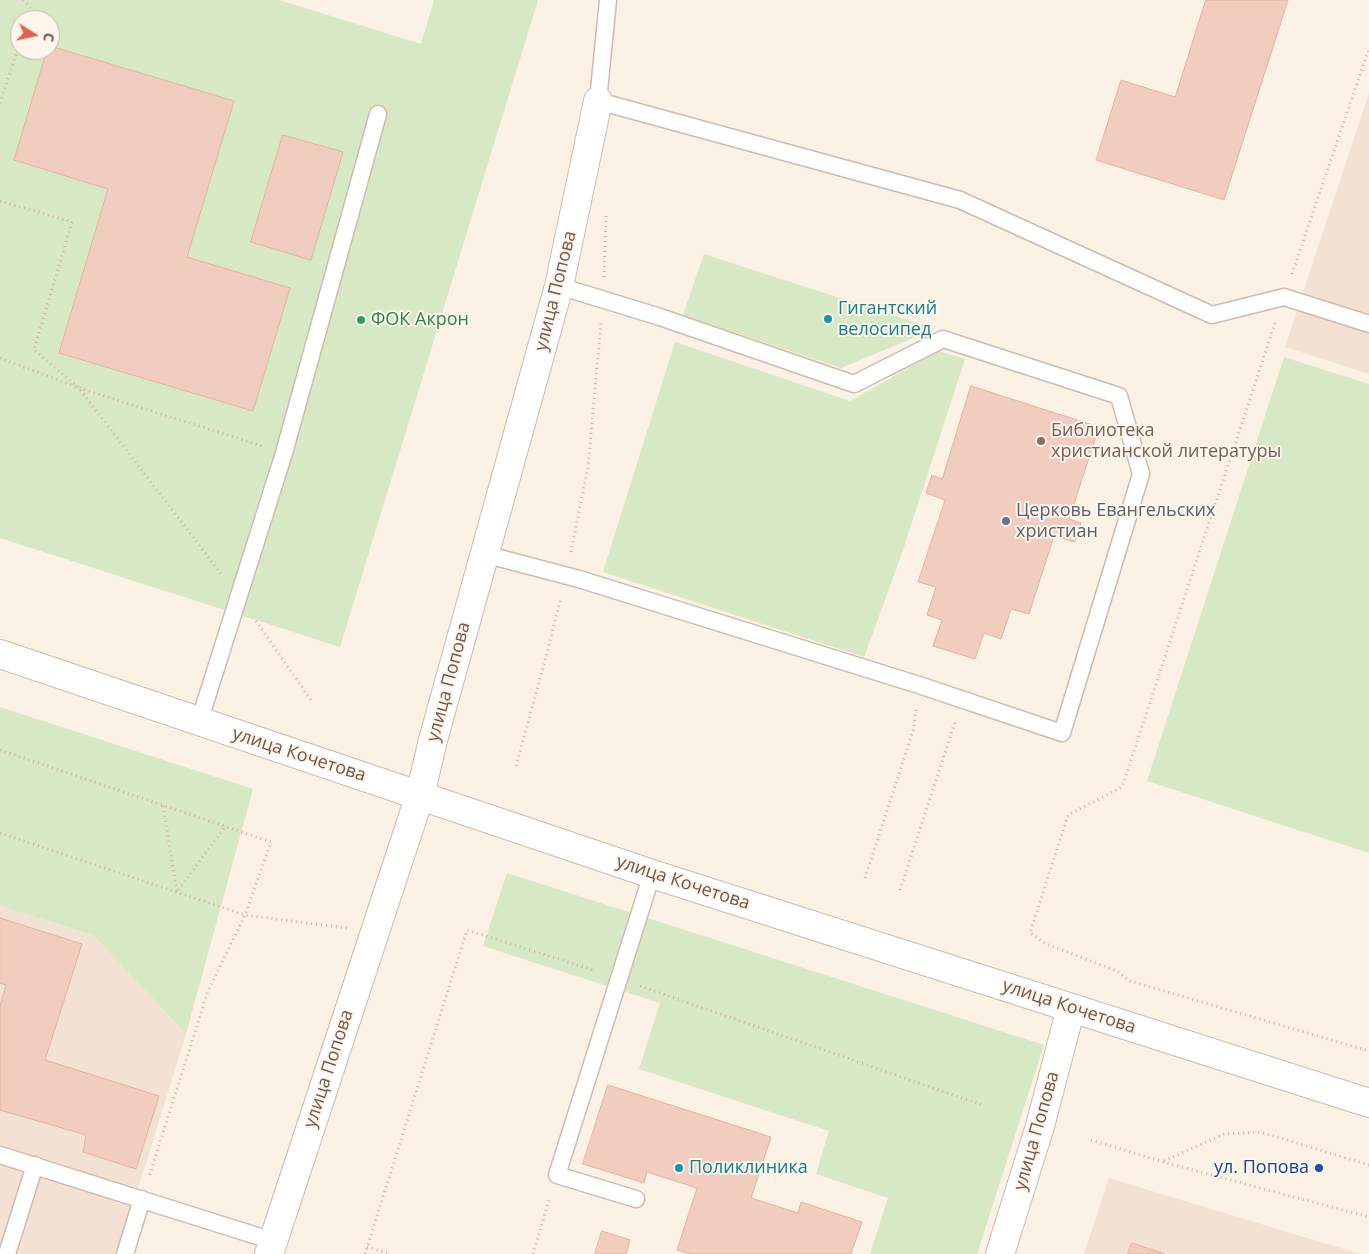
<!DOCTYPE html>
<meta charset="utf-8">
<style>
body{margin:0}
#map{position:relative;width:1369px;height:1254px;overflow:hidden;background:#fbf1e5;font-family:"Open Sans",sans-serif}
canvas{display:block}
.north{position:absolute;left:10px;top:10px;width:50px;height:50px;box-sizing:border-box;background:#fef5eb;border:1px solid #c6b5ab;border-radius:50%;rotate:100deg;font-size:14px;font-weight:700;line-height:20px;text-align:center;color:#73564b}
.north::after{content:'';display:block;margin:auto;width:18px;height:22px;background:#e1634f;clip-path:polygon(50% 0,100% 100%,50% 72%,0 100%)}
</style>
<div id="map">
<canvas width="1369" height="1254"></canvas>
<div class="north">С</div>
</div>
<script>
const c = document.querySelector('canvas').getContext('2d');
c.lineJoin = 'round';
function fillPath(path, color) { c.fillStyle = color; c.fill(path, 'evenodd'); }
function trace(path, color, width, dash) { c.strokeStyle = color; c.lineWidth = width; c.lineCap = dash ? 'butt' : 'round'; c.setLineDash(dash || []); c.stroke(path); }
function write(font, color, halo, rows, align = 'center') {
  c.font = font + ' "Open Sans",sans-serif'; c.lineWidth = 4; c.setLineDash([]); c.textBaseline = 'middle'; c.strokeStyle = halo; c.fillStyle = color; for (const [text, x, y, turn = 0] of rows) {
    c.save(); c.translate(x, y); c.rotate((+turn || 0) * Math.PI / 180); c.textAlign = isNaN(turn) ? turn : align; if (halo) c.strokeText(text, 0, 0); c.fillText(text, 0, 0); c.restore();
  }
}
fillPath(new Path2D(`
 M 1369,93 L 1369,374 L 1285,347 Z
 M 0,906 L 93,935 L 186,1034 L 118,1254 L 0,1254 Z
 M 1109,1178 L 1360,1254 L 1084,1254 Z`), '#f3e2d4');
fillPath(new Path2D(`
 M 0,0 L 279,0 L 421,44 L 434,0 L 538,0 L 340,647 L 0,538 ZM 20,20 L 50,20 L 50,46 L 234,101 L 187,257 L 290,288 L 253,411 L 59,353 L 108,189 L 14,160 L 47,50 L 20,50 Z
 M 704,254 L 935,329 L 841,368 L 683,315 Z
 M 675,342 L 850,401 L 938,351 L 965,359 L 900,559 L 864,657 L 603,572 Z
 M 1284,357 L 1369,384 L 1369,853 L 1147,781 Z
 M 0,707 L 253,789 L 186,1034 L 93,935 L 0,906 Z
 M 507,873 L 1044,1045 L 977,1254 L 870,1254 L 888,1198 L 816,1174 L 829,1131 L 639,1069 L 660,1003 L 483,946 Z`), '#d6e8c4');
const building = new Path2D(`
 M 1206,0 L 1288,0 L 1224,200 L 1096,160 L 1121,80 L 1175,97 Z
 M 50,46 L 234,101 L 187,257 L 290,288 L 253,411 L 59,353 L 108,189 L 14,160 L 47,50 L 50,50 Z
 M 283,135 L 343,152 L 311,260 L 251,242 Z
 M 971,386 L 1099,427 L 1069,519 L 1081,523 L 1075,542 L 1054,536 L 1029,614 L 1011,609 L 1001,639 L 984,633 L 975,659 L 933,646 L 942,620 L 927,615 L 936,587 L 918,582 L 945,500 L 926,493 L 932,475 L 942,479 Z
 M 0,918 L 82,944 L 45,1060 L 159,1096 L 136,1169 L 83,1152 L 86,1135 L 0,1110 L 0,1006 L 6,985 L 0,983 Z
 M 608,1085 L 771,1137 L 751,1198 L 798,1213 L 801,1202 L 862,1222 L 851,1254 L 691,1254 L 677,1250 L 697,1188 L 647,1172 L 644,1183 L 583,1164 Z
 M 602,1231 L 630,1240 L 626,1254 L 595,1254 Z
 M 1132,1243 L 1165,1254 L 1128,1254 Z`);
fillPath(building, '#f0cdbe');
trace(building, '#e2b39f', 1);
const lane = new Path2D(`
 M 608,0 L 598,101 L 960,200 L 1212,315 L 1284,297 L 1369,324
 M 484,554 L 579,579 L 919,685 L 1062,733 L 1141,474 L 1119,396 L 943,339 L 854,384 L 660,317 L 559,286
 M 199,722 L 284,453 L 378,114
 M 0,1155 L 273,1241
 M 636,1199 L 557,1175 L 652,874
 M 7,1254 L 35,1165
 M 125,1254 L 142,1199`);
const street = new Path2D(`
 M 420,795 L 433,740 L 559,286 L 598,101`);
const secondary = new Path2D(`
 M 0,654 L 652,874 L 1369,1103
 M 269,1254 L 420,795
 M 1000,1254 L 1040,1126 L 1071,1008`);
trace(lane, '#cfbaaf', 19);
trace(street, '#cfbaaf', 30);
trace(secondary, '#d1b9ac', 30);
trace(new Path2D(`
 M 23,0 L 31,8 L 27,20
 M 0,103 L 20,42
 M 0,201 L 72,222 L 34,350 L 79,388 L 221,574
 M 1292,274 L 1369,48
 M 604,277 L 606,216
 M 1275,323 L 1122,787 L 1068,815 L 1030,933 L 1046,944 L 1117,971 L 1130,981 L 1369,1051
 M 0,358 L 79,388 L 262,446
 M 571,552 L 588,467 L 601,323
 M 256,621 L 313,703
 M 0,750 L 271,842 L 245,915 L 208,991 L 149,1177
 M 516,766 L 546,657 L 561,597
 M 163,806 L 177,892 L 225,827
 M 0,833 L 245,915 L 347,928
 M 865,878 L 914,728 L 916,708
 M 900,890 L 955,722
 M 640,986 L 982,1105
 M 1091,1140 L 1163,1162 L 1369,1217
 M 1164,1161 L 1224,1134 L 1260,1132 L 1369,1165
 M 367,1247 L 391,1254
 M 365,1254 L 467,930 L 596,971
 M 533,1254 L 550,1197`), '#d4b1a1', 3, [1, 4]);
trace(lane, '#fff', 16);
trace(street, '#fff', 28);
trace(secondary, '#fff', 28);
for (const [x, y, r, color] of [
 [828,319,5,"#0f9aa8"],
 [361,320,5,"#2e9e5b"],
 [1041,441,5,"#8d6e63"],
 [1006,521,5,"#6b7280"],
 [679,1168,5,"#0f9aa8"],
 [1319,1168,5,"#1a4fb4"]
]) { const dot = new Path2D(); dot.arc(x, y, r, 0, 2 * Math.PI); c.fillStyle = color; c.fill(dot); trace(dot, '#fef5eb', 2); }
write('18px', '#73564b', '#fef5eb', [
 ["улица Попова",556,291,-76],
 ["улица Попова",449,682,-75],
 ["улица Кочетова",299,755,18],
 ["улица Кочетова",683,883,18],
 ["улица Кочетова",1069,1007,18],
 ["улица Попова",329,1069,-72],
 ["улица Попова",1037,1131,-74]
]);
write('18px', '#0d838f', '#fef5eb', [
 ["Гигантский",838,309],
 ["велосипед",838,330],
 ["Поликлиника",689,1168]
], 'left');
write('18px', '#27864d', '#fef5eb', [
 ["ФОК Акрон",371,320]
], 'left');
write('18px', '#785e54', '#fef5eb', [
 ["Библиотека",1051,431],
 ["христианской литературы",1051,452]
], 'left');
write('18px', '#5b616d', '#fef5eb', [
 ["Церковь Евангельских",1016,511],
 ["христиан",1016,532]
], 'left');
write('18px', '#164399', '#fef5eb', [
 ["ул. Попова",1309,1168]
], 'right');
</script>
